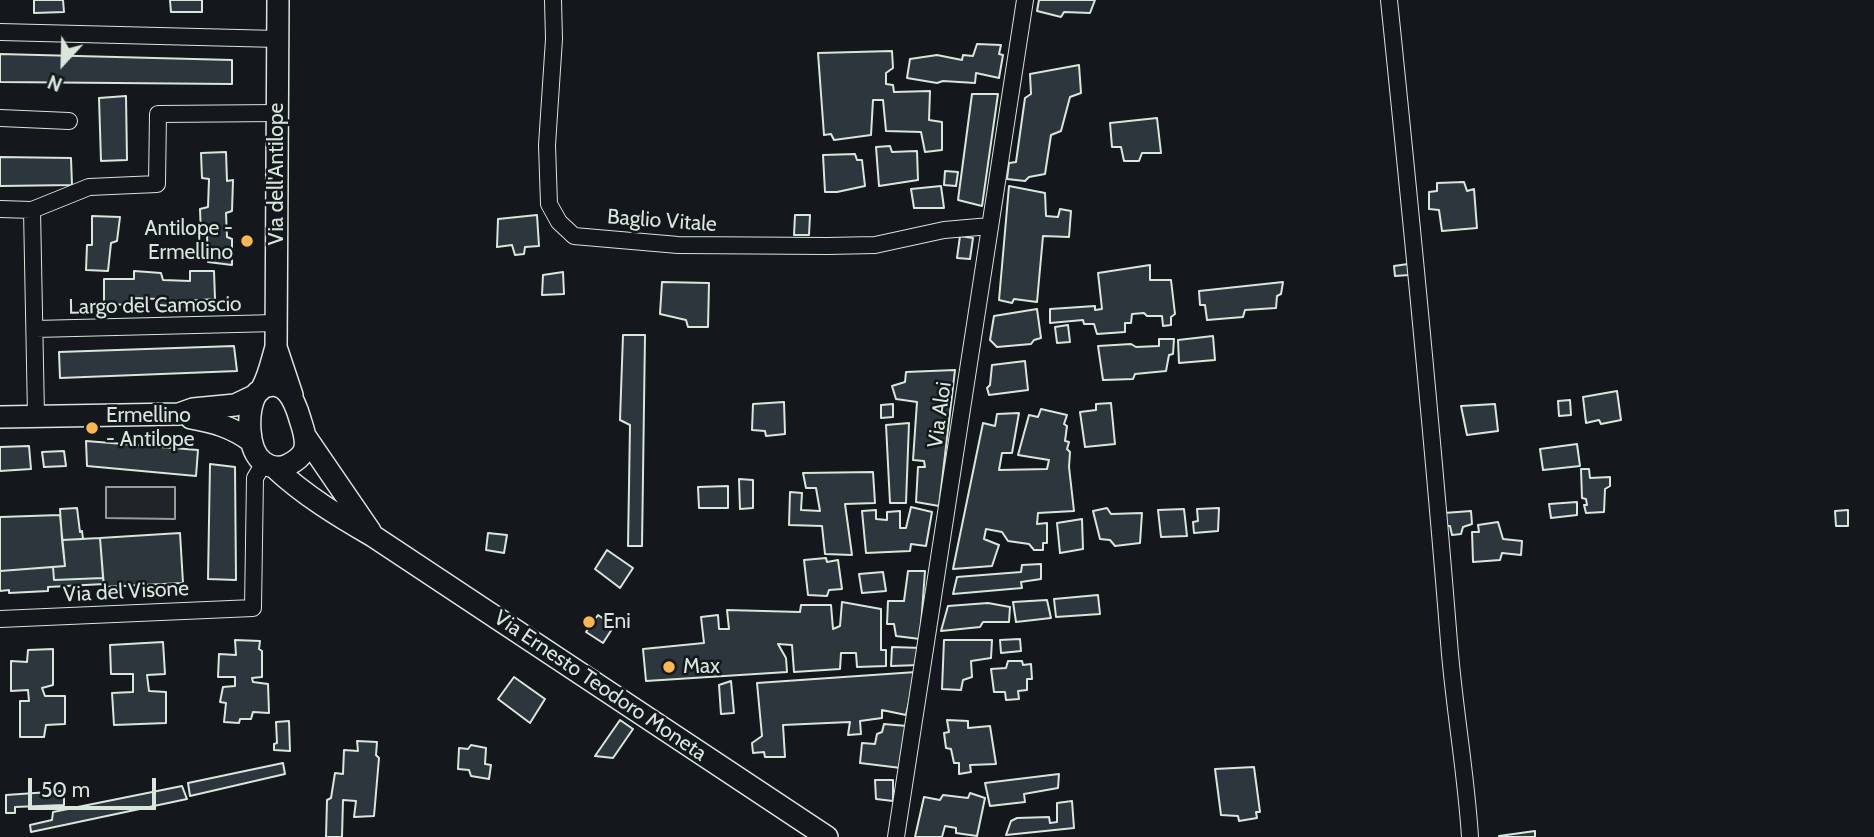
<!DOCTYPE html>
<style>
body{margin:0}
#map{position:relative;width:1874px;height:837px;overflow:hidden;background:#14181c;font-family:Cabin,sans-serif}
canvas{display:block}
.north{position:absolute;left:28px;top:28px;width:70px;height:70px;-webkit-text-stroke:5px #14181c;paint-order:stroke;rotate:202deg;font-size:19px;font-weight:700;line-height:28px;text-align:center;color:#d8e6dc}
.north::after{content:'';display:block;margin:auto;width:24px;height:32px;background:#d8e6dc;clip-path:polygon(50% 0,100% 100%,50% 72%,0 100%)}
.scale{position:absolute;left:28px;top:778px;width:128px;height:32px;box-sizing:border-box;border:4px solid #d8e6dc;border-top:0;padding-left:9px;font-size:21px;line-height:24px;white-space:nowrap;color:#d8e6dc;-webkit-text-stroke:5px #14181c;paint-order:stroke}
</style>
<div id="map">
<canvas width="1874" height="837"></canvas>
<div class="north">N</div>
<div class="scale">50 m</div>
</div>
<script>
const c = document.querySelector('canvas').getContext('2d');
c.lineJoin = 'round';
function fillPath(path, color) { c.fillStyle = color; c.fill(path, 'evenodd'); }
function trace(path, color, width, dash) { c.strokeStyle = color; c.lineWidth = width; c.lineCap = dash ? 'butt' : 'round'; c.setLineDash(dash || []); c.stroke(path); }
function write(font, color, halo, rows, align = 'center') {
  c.font = font + ' Cabin,sans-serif'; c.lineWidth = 5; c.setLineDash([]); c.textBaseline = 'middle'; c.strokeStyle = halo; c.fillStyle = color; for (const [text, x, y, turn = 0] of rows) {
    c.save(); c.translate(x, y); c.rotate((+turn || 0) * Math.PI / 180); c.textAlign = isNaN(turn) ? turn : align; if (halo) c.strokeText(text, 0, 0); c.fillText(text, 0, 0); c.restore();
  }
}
const green = new Path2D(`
 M 106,487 L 175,487 L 175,519 L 106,518 Z`);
fillPath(green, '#202428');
trace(green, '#939e99', 2);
const building = new Path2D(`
 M 34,0 L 63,0 L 64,12 L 34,13 Z
 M 170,0 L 202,0 L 202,12 L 171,12 Z
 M 1039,0 L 1095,0 L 1090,13 L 1064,12 L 1061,17 L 1037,11 Z
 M 977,44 L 1001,45 L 999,54 L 1003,55 L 999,78 L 976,73 L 975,83 L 943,81 L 937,83 L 907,78 L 910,59 L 937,55 L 962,60 L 963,55 L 973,56 Z
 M 892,51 L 893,68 L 886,73 L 886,84 L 893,85 L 894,92 L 930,91 L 929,120 L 942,122 L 942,150 L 925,152 L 921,132 L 886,131 L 883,100 L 873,100 L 871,135 L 834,140 L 831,134 L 824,135 L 818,53 Z
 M 0,54 L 232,60 L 232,84 L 0,82 Z
 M 1079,65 L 1081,93 L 1070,97 L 1061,131 L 1051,135 L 1045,174 L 1029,177 L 1025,181 L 1007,179 L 1009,163 L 1016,162 L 1025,98 L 1031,94 L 1030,74 Z
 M 972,94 L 998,94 L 982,206 L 958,200 Z
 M 126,96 L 127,160 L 101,161 L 99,98 Z
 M 1157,118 L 1161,153 L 1142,153 L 1139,161 L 1124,161 L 1121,147 L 1112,147 L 1110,123 Z
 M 890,146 L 892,152 L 917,151 L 918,180 L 879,186 L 876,147 Z
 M 226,152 L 227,181 L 233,180 L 232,211 L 226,213 L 227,237 L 232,239 L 232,265 L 208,262 L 207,235 L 201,235 L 200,209 L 208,207 L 209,179 L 202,178 L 201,153 Z
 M 855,154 L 857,160 L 862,160 L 865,186 L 837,192 L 825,192 L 823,155 Z
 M 0,157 L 71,158 L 72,185 L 0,186 Z
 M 945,171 L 958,172 L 956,186 L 944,185 Z
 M 1464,182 L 1467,191 L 1474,189 L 1477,228 L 1442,231 L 1439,210 L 1429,209 L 1429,192 L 1437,191 L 1437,183 Z
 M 941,186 L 944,208 L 914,208 L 911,189 Z
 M 1009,186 L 1045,193 L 1046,216 L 1058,217 L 1060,209 L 1071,211 L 1069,237 L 1043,236 L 1037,302 L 1014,299 L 1012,303 L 999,300 Z
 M 537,215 L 539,246 L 525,247 L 524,254 L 515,255 L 512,245 L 497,247 L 498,219 Z
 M 795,215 L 810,215 L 809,235 L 794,235 Z
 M 92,216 L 120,217 L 117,241 L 111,243 L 108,271 L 86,270 L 87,245 L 92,245 Z
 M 960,236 L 973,238 L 970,259 L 957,258 Z
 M 1408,264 L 1409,275 L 1395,276 L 1394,266 Z
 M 1150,265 L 1150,280 L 1171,280 L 1175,314 L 1171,317 L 1171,325 L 1163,326 L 1162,316 L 1147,316 L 1144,313 L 1132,314 L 1131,323 L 1125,323 L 1125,332 L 1097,334 L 1094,324 L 1084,324 L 1083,320 L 1050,323 L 1050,309 L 1095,306 L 1095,310 L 1102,309 L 1098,273 Z
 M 134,271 L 161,273 L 163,280 L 190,281 L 190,271 L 214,271 L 215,299 L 185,301 L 183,307 L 159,305 L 159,299 L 131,298 L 131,305 L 104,304 L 104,279 L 134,279 Z
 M 563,272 L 564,294 L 542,295 L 543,275 Z
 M 662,282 L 709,283 L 708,327 L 688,327 L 686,320 L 660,314 Z
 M 1283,282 L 1281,294 L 1277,296 L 1276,308 L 1245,310 L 1243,317 L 1207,320 L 1205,305 L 1200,305 L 1199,291 Z
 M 1037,309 L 1041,338 L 1034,340 L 1031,344 L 997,347 L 990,340 L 994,316 Z
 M 1068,325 L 1070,342 L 1057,343 L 1055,327 Z
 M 623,335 L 645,335 L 642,546 L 628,546 L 630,425 L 620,420 Z
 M 1213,336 L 1215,360 L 1179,363 L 1178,340 Z
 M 1159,339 L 1174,339 L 1173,354 L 1169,355 L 1166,371 L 1135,374 L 1133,379 L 1103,380 L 1098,346 L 1131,344 L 1136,347 L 1159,346 Z
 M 234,346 L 237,371 L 60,378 L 59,352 Z
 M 1025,361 L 1028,390 L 989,395 L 987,388 L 990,385 L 992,365 Z
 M 955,370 L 939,506 L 916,502 L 918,467 L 925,467 L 924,461 L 913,460 L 917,402 L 896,399 L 892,386 L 905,382 L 906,372 Z
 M 1617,391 L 1621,420 L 1601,424 L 1599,420 L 1586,423 L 1583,397 Z
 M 1570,400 L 1571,415 L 1559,416 L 1558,401 Z
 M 784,402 L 785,434 L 766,436 L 765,431 L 752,430 L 753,404 Z
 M 1111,403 L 1115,444 L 1085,447 L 1080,412 L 1096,410 L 1096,404 Z
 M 893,404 L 893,417 L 881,418 L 881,405 Z
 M 1495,404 L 1498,431 L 1467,435 L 1461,406 Z
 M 1041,409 L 1067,415 L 1064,424 L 1067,426 L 1065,441 L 1069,442 L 1067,449 L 1070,452 L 1069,467 L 1074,511 L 1038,513 L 1037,524 L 1047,523 L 1047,543 L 1043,543 L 1043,550 L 1034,550 L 1029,544 L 1008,541 L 1002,532 L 986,529 L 984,539 L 999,545 L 992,566 L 953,569 L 983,423 L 995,426 L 997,414 L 1019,413 L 1012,453 L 1002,453 L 999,470 L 1047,469 L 1049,460 L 1018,455 L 1029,415 L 1038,417 Z
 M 909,423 L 906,503 L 890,503 L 886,425 Z
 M 86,441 L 198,450 L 196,476 L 87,466 Z
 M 1577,444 L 1580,466 L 1543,470 L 1540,449 Z
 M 29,446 L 31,469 L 0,471 L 0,447 Z
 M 64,451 L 66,466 L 44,467 L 42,452 Z
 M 210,464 L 235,467 L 236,580 L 208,579 Z
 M 1581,469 L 1589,469 L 1590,478 L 1610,477 L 1610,486 L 1605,489 L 1604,512 L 1586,513 L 1584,505 L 1587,505 L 1586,499 L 1582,498 Z
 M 873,472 L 875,503 L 845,504 L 852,555 L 825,554 L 822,526 L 789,525 L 790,492 L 802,493 L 801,510 L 820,511 L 816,488 L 806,488 L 803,473 Z
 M 739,479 L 753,480 L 753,508 L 740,509 Z
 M 728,486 L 728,508 L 699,508 L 698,487 Z
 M 1577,502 L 1577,515 L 1551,518 L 1549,504 Z
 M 911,507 L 932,512 L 926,546 L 911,544 L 910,551 L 866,553 L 862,511 L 876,510 L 876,519 L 887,520 L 887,512 L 900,511 L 900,528 L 906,528 Z
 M 77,508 L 80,532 L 82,531 L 83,539 L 62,540 L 60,509 Z
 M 1107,508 L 1111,514 L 1142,513 L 1140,543 L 1115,546 L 1110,540 L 1100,539 L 1093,511 Z
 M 1219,508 L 1218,531 L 1194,533 L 1193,522 L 1198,521 L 1197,509 Z
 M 1184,509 L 1187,536 L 1161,537 L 1158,510 Z
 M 1848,510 L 1848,526 L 1836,526 L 1835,511 Z
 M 1471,511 L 1472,524 L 1463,527 L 1461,534 L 1452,535 L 1450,526 L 1445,526 L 1444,513 Z
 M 60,515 L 65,566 L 0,571 L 0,517 Z
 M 1082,519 L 1083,549 L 1060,553 L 1057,523 Z
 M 1498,522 L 1503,539 L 1522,541 L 1521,555 L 1502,553 L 1500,560 L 1473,562 L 1472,532 L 1479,532 L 1478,525 Z
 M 180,533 L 183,583 L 104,587 L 100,538 Z
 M 488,533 L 507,535 L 504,553 L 486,550 Z
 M 100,538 L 103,578 L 54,580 L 53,567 L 65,566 L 62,540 Z
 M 607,550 L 633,568 L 620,588 L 595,569 Z
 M 826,558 L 827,562 L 838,560 L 842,589 L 829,590 L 827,596 L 808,595 L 804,560 Z
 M 1041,564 L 1041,579 L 1021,582 L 1022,588 L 953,594 L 957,577 L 1021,572 L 1022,565 Z
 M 53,567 L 54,580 L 103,578 L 104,584 L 48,587 L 48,591 L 9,593 L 9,590 L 0,591 L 0,571 Z
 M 908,571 L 925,571 L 920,639 L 896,636 L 894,624 L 887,624 L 888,601 L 904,601 Z
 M 883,572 L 886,591 L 862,593 L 859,574 Z
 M 1098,595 L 1100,614 L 1056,617 L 1054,599 Z
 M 1047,600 L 1051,618 L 1016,622 L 1013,602 Z
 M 842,602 L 881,609 L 881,650 L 886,650 L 886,666 L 857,667 L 856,653 L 841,653 L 840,669 L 794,672 L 792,645 L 778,644 L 786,658 L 787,672 L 646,681 L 643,649 L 704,643 L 701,617 L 718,615 L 719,629 L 729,629 L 727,610 L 800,612 L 801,605 L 831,605 L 833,629 L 840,626 Z
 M 988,603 L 1010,607 L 1009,622 L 983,622 L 980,627 L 941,631 L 948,606 Z
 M 598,615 L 614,626 L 603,643 L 586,632 Z
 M 1020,639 L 1021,651 L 1001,653 L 1000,640 Z
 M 235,640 L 260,641 L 259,649 L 262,651 L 262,677 L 252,678 L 253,682 L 268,684 L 269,713 L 253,712 L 251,719 L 240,719 L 239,723 L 224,722 L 226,703 L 220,702 L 223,687 L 235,686 L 235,677 L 218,677 L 219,654 L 236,655 Z
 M 944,640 L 992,640 L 991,658 L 971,661 L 972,677 L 963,680 L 961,690 L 942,689 Z
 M 163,642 L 165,674 L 147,675 L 149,691 L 166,692 L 166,723 L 114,725 L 112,693 L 133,692 L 133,674 L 111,674 L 110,645 Z
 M 892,647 L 922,648 L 919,665 L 891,666 Z
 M 53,649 L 53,685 L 42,688 L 45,696 L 65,696 L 65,724 L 46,725 L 44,737 L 20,737 L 20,701 L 29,701 L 28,690 L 11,691 L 11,661 L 27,662 L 28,650 Z
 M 1008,661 L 1022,661 L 1023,665 L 1031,664 L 1032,679 L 1027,679 L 1027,690 L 1018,691 L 1019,699 L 1006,700 L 1005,692 L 994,692 L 991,669 L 1006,668 Z
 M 916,672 L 906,715 L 882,710 L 882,718 L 860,721 L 861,734 L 848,735 L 850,722 L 783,725 L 785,757 L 765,757 L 764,752 L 753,753 L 752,743 L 762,736 L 757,683 Z
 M 514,677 L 545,699 L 530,723 L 498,699 Z
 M 731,681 L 734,713 L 721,714 L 719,685 Z
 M 620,720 L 633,729 L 613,758 L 595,756 Z
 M 947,720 L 968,721 L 968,728 L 990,726 L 996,764 L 970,765 L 971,772 L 959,774 L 959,763 L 954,763 L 951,749 L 946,748 L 944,733 L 949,732 Z
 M 289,721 L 290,751 L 274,750 L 274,744 L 277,743 L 276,722 Z
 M 884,724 L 907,726 L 901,768 L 860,763 L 862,743 L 875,744 L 877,734 L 882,732 Z
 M 357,741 L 377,742 L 376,755 L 379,758 L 374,816 L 354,817 L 356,801 L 343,800 L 342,837 L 326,837 L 327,800 L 331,798 L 335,773 L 343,774 L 344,750 L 358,751 Z
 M 471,745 L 486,748 L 485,764 L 491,765 L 489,779 L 471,776 L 469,770 L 458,769 L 459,748 L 468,749 Z
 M 283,763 L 285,774 L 190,796 L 188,783 Z
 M 1254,767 L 1260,812 L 1256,812 L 1257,818 L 1239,821 L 1238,816 L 1221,815 L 1215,769 Z
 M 1059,774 L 1058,788 L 1024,794 L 1025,802 L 990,806 L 985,783 Z
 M 875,780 L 893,780 L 893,801 L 876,799 Z
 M 182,786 L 187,799 L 31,832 L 30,825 L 52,820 L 53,812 Z
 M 64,791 L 64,805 L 15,807 L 15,813 L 6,813 L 6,795 Z
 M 970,793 L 985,798 L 977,836 L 956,833 L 956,828 L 945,826 L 942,837 L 915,837 L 924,797 L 940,800 L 943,795 L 968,798 Z
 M 1072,801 L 1074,828 L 1006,835 L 1011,821 L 1017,818 L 1049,817 L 1050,823 L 1057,822 L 1057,803 Z
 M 1535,831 L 1535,837 L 1499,837 L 1499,836 Z`);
fillPath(building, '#2c363c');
trace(building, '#d8e6dc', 2);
const street = new Path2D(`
 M 553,0 L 554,39 L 547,145 L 549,204 L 559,222 L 574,236 L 678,245 L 827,246 L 875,245 L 944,230 L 990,226
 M 1389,0 C 1411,214 1432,428 1449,642 C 1454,708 1466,772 1470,837
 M 0,32 L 278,39
 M 0,118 L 69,121
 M 0,209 L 32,210 L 89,187 L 157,184 L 158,114 L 278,113
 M 32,210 L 36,415
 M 35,329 L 276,323
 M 0,619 L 253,608 L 255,478 L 264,463
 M 896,837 L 1025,0`);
const secondary = new Path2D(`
 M 278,0 L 276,347 L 292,395
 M 262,388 C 286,377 295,402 300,419 C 303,429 308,441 304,451 C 301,457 294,462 288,465 C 279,469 271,468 263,462 C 247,450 247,413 255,396 C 258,390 258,394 262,388 C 269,376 272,360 276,347
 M 0,417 L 179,414 L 193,409 L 235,405 L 256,395
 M 191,418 C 214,422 232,427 251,441
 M 305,436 L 370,531
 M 275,468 C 304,495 338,516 373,536 L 827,837`);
trace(street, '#d8e6dc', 18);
trace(secondary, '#d8e6dc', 24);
trace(street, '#14181c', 16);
trace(secondary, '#14181c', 21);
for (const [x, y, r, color] of [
 [247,241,7,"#ffb74d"],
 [92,428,7,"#ffb74d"],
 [589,622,7,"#ffb74d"],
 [669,667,7,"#ffb74d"]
]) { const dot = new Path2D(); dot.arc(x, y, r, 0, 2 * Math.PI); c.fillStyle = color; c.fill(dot); trace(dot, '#14181c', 2.5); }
write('21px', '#d8e6dc', '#14181c', [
 ["Via dell'Antilope",277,174,-90],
 ["Baglio Vitale",662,221,4],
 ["Largo del Camoscio",155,306,-1],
 ["Via Aloi",940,415,-82],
 ["Via del Visone",126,592,-3],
 ["Via Ernesto Teodoro Moneta",600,686,34]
]);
write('21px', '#d8e6dc', '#14181c', [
 ["Antilope -",233,229,"right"],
 ["Ermellino",233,253,"right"],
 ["Ermellino",106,416],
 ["- Antilope",106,440],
 ["Eni",603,622],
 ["Max",683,667]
], 'left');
</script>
